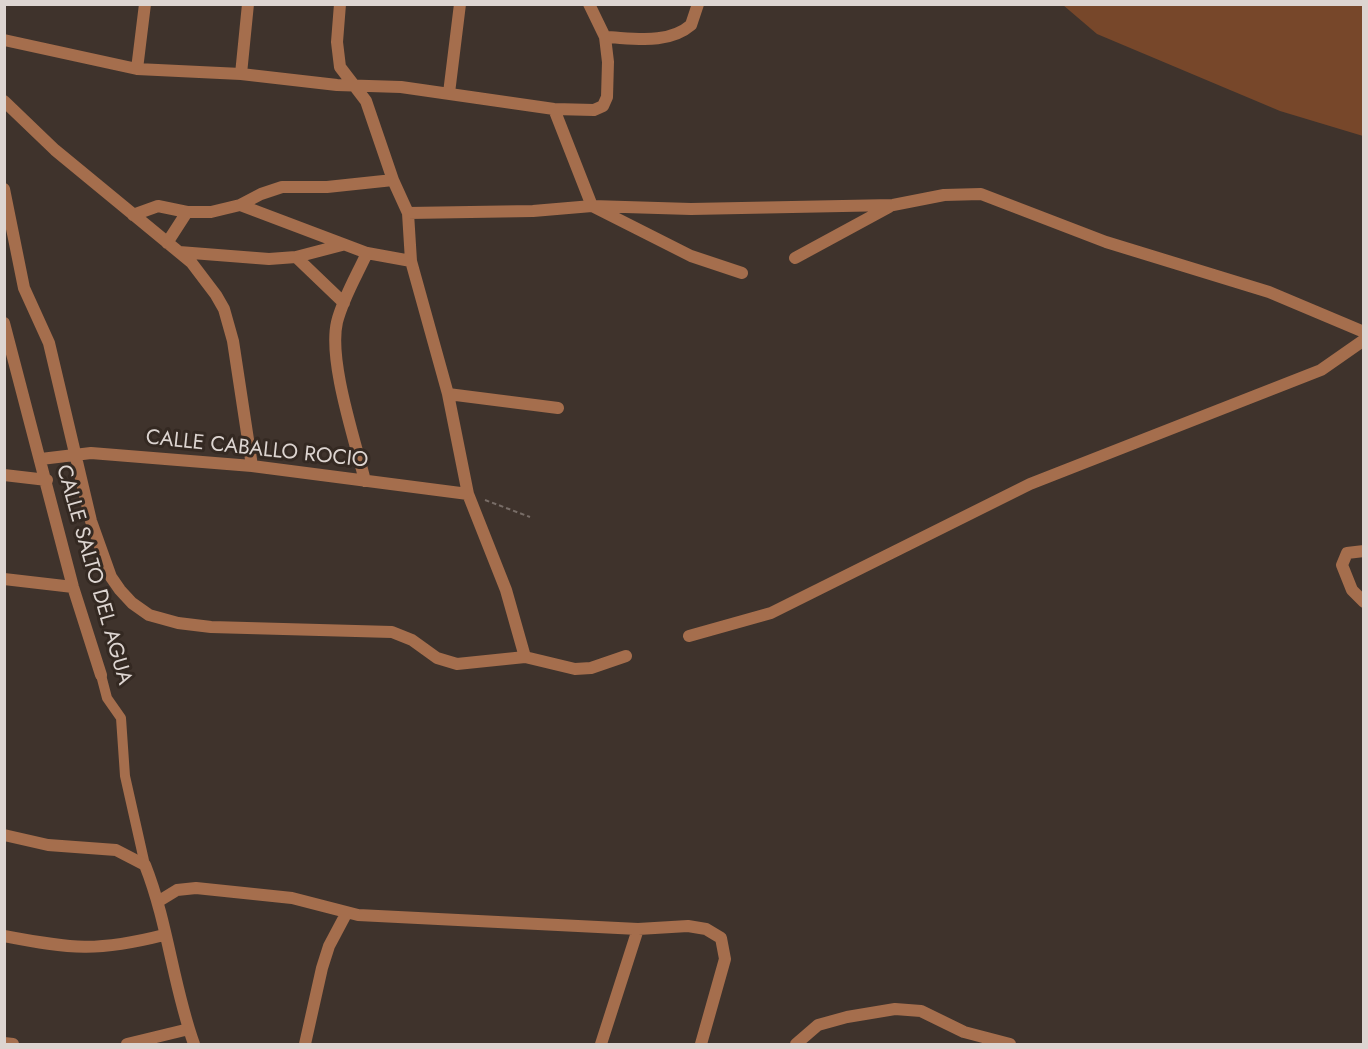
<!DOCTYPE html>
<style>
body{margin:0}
#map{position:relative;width:1368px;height:1049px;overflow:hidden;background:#3f332c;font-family:Jost,sans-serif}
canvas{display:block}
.frame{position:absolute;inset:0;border:6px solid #ddd5d1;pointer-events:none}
</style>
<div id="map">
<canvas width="1368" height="1049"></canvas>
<div class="frame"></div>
</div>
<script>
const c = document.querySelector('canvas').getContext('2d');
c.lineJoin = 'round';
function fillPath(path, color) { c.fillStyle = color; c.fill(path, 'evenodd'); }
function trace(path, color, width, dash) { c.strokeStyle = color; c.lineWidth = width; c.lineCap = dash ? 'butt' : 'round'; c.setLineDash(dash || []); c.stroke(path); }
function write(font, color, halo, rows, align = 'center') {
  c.font = font + ' Jost,sans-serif'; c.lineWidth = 6; c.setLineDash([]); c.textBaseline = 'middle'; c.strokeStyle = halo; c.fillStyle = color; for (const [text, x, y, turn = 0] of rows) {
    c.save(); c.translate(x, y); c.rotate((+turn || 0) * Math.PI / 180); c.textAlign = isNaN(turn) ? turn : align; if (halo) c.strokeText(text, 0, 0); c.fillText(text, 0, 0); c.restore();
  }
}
fillPath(new Path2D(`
 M 1063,5 L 1363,5 L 1363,136 L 1280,111 L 1097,34 Z`), '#77472a');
trace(new Path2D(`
 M 485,500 L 530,517`), '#786d67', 2, [4.5, 3]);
trace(new Path2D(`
 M 101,675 L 107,698 L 121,718 L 125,776 L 145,865`), '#a56e4d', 10);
trace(new Path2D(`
 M 340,4 L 337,42 L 340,67 L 366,101 L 393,180 L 408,213 L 411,261 L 448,394 L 468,494 L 506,590 L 525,657
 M 605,37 C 633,38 668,45 691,25 L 698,4
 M 4,40 L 137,69 L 241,74 L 337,85 L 401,87 L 554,109 L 594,110 L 603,106 L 607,97 L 608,62 L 605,37 L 589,4
 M 137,69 L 145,4
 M 241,74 L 248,4
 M 449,93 L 460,4
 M 4,101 L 55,150 L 191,262 L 216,295 L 224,309 L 233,341 L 252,466
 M 554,109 L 592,206 L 691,256 L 742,273
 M 4,189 L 24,288 L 49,343 L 91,521 L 111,577 L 120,590 L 132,603 L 149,615 L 178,623 L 211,627 L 392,632 L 412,640 L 437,658 L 457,664 L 525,657 L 575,669 L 591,668 L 626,656
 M 240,205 L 367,253 L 411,261
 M 408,213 L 533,211 L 592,206 L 691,209 L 893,205 L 944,195 L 981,194 L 1106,242 L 1269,292 L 1364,332
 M 133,215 L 158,206 L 187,212
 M 167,243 L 187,212 L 211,212 L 240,205 L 261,194 L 282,187 L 327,187 L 393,180
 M 179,252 L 269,259 L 296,257 L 342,245
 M 296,257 L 344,303
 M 795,258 L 889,207
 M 4,323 L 73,587 L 101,675
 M 448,394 L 558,408
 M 41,459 L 91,453 L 252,466 L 468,494
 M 4,475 L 47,480
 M 365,481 C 355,440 328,361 337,322 C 343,298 357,275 367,253
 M 1364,551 L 1347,553 L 1342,565 L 1352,590 L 1364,602
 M 4,579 L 73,587
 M 689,636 L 771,613 L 1030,484 L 1321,370 L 1364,340
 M 4,835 L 48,845 L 116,850 L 145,865 C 168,923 173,986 194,1044
 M 159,901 L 177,890 L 196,888 L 292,898 L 358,915 L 638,929 L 688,926 L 706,929 L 721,938 L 725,959 L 701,1044
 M 4,936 C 72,949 97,952 164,935
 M 4,1043 L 13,1044
 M 127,1044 L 189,1029
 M 305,1044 L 322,968 L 329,946 L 346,914
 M 601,1044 L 638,929
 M 796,1044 L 818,1025 L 847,1017 L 895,1009 L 921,1011 L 964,1032 L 1010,1044`), '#a56e4d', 12);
write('21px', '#ddd5d1', '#342922', [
 ["CALLE CABALLO ROCIO",257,450,6],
 ["CALLE SALTO DEL AGUA",93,575,74]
]);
</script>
